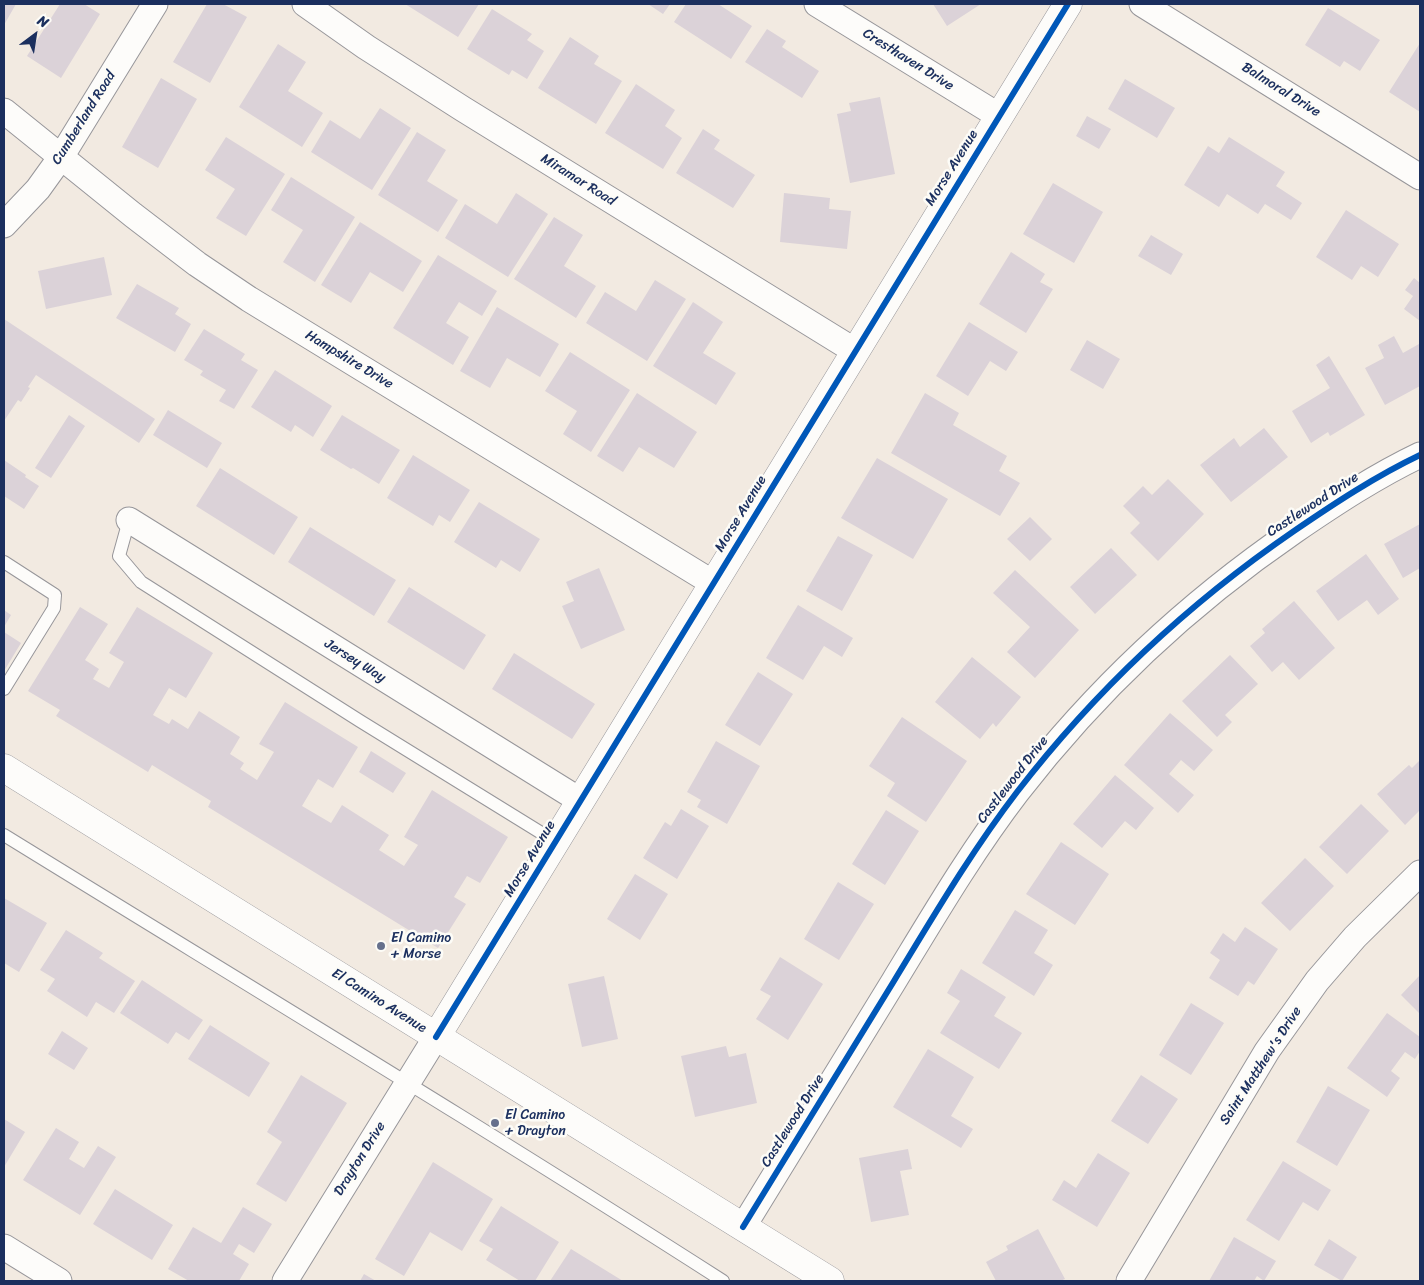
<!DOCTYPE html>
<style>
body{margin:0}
#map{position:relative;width:1424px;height:1285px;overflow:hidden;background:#f2eae1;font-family:Sriracha,sans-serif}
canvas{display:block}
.frame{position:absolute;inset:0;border:5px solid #1b2f5e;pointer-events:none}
.north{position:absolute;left:10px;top:10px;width:50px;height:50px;-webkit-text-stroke:4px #fdfcf7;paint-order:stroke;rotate:31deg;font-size:14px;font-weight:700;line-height:20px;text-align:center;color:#1b2f5e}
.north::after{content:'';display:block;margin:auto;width:18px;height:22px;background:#1b2f5e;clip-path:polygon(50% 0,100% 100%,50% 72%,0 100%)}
</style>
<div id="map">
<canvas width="1424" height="1285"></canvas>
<div class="frame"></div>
<div class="north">N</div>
</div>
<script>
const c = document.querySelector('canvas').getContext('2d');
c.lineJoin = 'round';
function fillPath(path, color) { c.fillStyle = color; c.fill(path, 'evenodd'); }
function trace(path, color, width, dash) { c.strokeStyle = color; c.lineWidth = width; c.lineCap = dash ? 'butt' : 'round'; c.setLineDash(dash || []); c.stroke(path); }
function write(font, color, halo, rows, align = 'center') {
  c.font = font + ' Sriracha,sans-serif'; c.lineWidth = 5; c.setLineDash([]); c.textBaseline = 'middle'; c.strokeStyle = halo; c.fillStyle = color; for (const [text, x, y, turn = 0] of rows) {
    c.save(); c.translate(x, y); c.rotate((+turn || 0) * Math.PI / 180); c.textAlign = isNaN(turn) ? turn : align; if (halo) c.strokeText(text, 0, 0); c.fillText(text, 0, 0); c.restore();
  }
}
fillPath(new Path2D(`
 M 4,4 L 16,4 L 4,25 Z
 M 60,4 L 84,4 L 100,14 L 61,78 L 27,56 Z
 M 207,4 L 223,4 L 247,17 L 210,83 L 173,62 Z
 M 405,4 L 479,4 L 458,37 Z
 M 648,4 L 670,4 L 663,14 Z
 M 686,4 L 718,4 L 752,26 L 731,59 L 674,22 Z
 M 933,4 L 981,4 L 947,26 Z
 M 1328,8 L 1380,40 L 1360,71 L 1344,61 L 1340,67 L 1305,45 Z
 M 492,9 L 532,34 L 527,40 L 544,51 L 527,79 L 512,70 L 509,75 L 467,49 Z
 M 767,29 L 786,41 L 782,47 L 819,71 L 802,98 L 745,62 Z
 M 570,37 L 599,56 L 594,64 L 622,81 L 596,124 L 538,88 Z
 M 1420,43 L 1420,112 L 1389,92 Z
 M 278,44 L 306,62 L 288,91 L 323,113 L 302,147 L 239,107 Z
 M 161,78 L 197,99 L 158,168 L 122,147 Z
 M 1125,79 L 1175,108 L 1157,138 L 1108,109 Z
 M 636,84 L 675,110 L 665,126 L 682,138 L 663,169 L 605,133 Z
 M 880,97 L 895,174 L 850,183 L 837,114 L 851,111 L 849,103 Z
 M 380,108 L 411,128 L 372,190 L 311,152 L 330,120 L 360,139 Z
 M 1087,116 L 1111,129 L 1099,149 L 1076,136 Z
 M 703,129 L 720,140 L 714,149 L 755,175 L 733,208 L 676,173 Z
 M 417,132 L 446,150 L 427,181 L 458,200 L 438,232 L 378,195 Z
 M 226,137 L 285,174 L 246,236 L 216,218 L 235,189 L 205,170 Z
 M 1229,137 L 1285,172 L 1276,186 L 1302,203 L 1291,220 L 1265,204 L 1258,214 L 1227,194 L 1219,207 L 1184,185 L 1208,146 L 1219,153 Z
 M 291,177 L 355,217 L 315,282 L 283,262 L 303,230 L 271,210 Z
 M 1053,183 L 1103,212 L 1074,263 L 1023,234 Z
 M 516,193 L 548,214 L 508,277 L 445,238 L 465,204 L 497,224 Z
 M 784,193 L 830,198 L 829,209 L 851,211 L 847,249 L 780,242 Z
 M 1346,210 L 1399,244 L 1378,277 L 1361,266 L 1352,280 L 1316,257 Z
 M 554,217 L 583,235 L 564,266 L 596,286 L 576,318 L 514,279 Z
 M 360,222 L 422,261 L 403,292 L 370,272 L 351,303 L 321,285 Z
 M 1151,235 L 1183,254 L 1171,275 L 1138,256 Z
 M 1011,252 L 1045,274 L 1040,282 L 1053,289 L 1026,333 L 979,304 Z
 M 438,255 L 497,291 L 482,316 L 459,302 L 446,323 L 469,337 L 453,365 L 393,328 Z
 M 104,257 L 112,295 L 46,309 L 38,271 Z
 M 1414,278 L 1420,283 L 1420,321 L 1404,309 L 1413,296 L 1405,290 Z
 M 655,280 L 686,299 L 647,361 L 586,323 L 605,292 L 636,311 Z
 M 137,284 L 179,308 L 175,314 L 191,324 L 175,352 L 116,318 Z
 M 693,302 L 723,322 L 703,353 L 736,373 L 716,405 L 653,366 Z
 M 497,307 L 559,344 L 540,377 L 507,358 L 490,388 L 460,371 Z
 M 4,319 L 155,419 L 139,443 L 36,375 L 28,387 L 30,388 L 21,402 L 18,400 L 4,421 Z
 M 969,322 L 1018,352 L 1006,371 L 990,361 L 968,396 L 936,376 Z
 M 204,329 L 245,354 L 241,360 L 258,370 L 234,409 L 219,401 L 226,390 L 200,375 L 203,371 L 184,360 Z
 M 1394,336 L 1403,353 L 1419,344 L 1420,346 L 1420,386 L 1385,405 L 1365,368 L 1384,358 L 1378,345 Z
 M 1087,340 L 1120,359 L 1103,389 L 1070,370 Z
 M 570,352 L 630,390 L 591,452 L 563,434 L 577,411 L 545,391 Z
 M 1329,356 L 1365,415 L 1330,436 L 1328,432 L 1311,443 L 1292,411 L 1330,388 L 1316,365 Z
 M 275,370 L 332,406 L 313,437 L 295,425 L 291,432 L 251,407 Z
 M 637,393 L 697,432 L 674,468 L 639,447 L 623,472 L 597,456 Z
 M 925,393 L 959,413 L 953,425 L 1007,456 L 999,471 L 1020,483 L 1000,516 L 891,453 Z
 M 168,410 L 222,443 L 207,468 L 153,435 Z
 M 69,415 L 85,426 L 51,478 L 35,468 Z
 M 342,415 L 400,450 L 379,484 L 353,468 L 351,469 L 320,450 Z
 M 1264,428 L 1288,457 L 1231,502 L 1200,465 L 1234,438 L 1240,447 Z
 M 413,455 L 470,490 L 450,522 L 439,515 L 433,526 L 387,498 Z
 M 877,458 L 948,499 L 913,559 L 841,518 Z
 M 4,460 L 26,475 L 25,477 L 39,486 L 24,509 L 4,496 Z
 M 220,468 L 298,517 L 274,555 L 196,506 Z
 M 1168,479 L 1204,514 L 1158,561 L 1130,533 L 1140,523 L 1123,506 L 1143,486 L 1152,495 Z
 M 479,502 L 540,539 L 520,572 L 501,560 L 496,568 L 454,542 Z
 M 1030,517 L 1052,539 L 1030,561 L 1007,539 Z
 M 1420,524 L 1420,568 L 1403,578 L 1384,544 Z
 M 310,527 L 396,580 L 374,616 L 288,562 Z
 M 838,536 L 873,555 L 842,611 L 806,591 Z
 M 1111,548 L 1137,575 L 1095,614 L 1070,587 Z
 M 1366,554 L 1399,599 L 1378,615 L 1367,600 L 1338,621 L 1316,591 Z
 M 599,568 L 625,630 L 581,649 L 562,606 L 574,601 L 566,582 Z
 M 1015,570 L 1079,630 L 1035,678 L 1007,652 L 1030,627 L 993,593 Z
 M 409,587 L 486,635 L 464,670 L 387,622 Z
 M 1294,601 L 1335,648 L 1299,680 L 1283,662 L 1272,672 L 1250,646 L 1265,633 L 1262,629 Z
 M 798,605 L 853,638 L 842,657 L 824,646 L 803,680 L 766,658 Z
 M 80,607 L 108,624 L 85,660 L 99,669 L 93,679 L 109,688 L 124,662 L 109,653 L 137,607 L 213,653 L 186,698 L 169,688 L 153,715 L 169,724 L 172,719 L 188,729 L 199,711 L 240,737 L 230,754 L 244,763 L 240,769 L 257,780 L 274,752 L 259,744 L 285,702 L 358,747 L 333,788 L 318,779 L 302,806 L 331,823 L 342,805 L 389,835 L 379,850 L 404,866 L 418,845 L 404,837 L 432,790 L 508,837 L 480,883 L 467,876 L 454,897 L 466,904 L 438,948 L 208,807 L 211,801 L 152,765 L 148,772 L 56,716 L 60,710 L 28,691 Z
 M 4,610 L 11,615 L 4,627 Z
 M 4,632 L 21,643 L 4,671 Z
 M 514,653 L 595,704 L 572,739 L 492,689 Z
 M 1230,655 L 1258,684 L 1225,715 L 1232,722 L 1217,737 L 1182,701 Z
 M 972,657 L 1021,697 L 996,727 L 993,723 L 980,739 L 935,702 Z
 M 758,672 L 793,694 L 760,746 L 725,725 Z
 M 1170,713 L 1213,750 L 1194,771 L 1181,760 L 1169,774 L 1194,795 L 1178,813 L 1124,765 Z
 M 902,717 L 967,761 L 926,822 L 887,796 L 895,783 L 869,766 Z
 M 716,741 L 760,766 L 727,824 L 697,807 L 701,800 L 687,792 Z
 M 371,751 L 406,773 L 393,793 L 359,772 Z
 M 1420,760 L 1420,810 L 1405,825 L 1377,794 L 1409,765 L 1412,768 Z
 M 1115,775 L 1154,808 L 1136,830 L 1125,821 L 1102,848 L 1073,824 Z
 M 1361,804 L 1389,831 L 1347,874 L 1319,847 Z
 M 681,809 L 709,826 L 677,879 L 643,858 L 665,822 L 671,826 Z
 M 886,810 L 919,831 L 885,885 L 852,864 Z
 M 1061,842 L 1109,874 L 1075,925 L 1026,894 Z
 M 1305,858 L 1334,886 L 1290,931 L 1261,903 Z
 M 635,874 L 668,894 L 640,940 L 607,919 Z
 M 838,882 L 874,904 L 839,960 L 804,939 Z
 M 4,898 L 47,923 L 19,972 L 4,963 Z
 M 1015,910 L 1048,930 L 1034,953 L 1053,965 L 1034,996 L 982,963 Z
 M 1245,927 L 1278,949 L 1254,985 L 1248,981 L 1238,996 L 1209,978 L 1220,960 L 1210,953 L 1223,933 L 1235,942 Z
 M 66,930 L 103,953 L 99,958 L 135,981 L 114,1013 L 96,1002 L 87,1017 L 47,991 L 55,979 L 40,970 Z
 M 780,957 L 823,984 L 788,1040 L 756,1019 L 771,996 L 760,990 Z
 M 961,969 L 1006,997 L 994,1016 L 1022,1033 L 999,1069 L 940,1033 L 960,1001 L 947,993 Z
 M 1420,975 L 1420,1014 L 1401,995 Z
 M 604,976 L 618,1039 L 582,1047 L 568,984 Z
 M 142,980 L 203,1020 L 189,1040 L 176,1032 L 168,1044 L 120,1013 Z
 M 1191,1003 L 1224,1023 L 1191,1075 L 1159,1055 Z
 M 1387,1013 L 1420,1037 L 1420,1051 L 1415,1059 L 1405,1052 L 1391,1071 L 1400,1078 L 1387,1097 L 1347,1068 Z
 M 210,1025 L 270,1063 L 249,1097 L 188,1059 Z
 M 62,1031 L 88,1048 L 74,1070 L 48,1054 Z
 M 726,1046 L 729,1057 L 746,1053 L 757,1103 L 695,1117 L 681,1056 Z
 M 928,1049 L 974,1077 L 951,1116 L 973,1129 L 961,1148 L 893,1107 Z
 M 301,1075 L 347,1103 L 286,1202 L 256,1184 L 282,1142 L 267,1132 Z
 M 1141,1075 L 1178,1099 L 1148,1144 L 1111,1121 Z
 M 1328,1086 L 1370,1110 L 1337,1166 L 1296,1142 Z
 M 4,1119 L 25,1132 L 4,1167 Z
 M 56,1128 L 79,1142 L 69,1159 L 84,1168 L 98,1146 L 116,1157 L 80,1215 L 23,1180 Z
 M 908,1149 L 912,1169 L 900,1171 L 909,1215 L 871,1222 L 859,1158 Z
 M 1098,1153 L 1130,1173 L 1097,1227 L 1052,1200 L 1064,1180 L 1076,1188 Z
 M 1283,1161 L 1331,1190 L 1318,1211 L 1303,1202 L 1279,1241 L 1246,1220 Z
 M 433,1162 L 493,1199 L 462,1251 L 430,1232 L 404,1276 L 375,1259 Z
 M 115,1189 L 173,1225 L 152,1260 L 93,1224 Z
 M 501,1206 L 559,1242 L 535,1281 L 520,1281 L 486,1260 L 493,1249 L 479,1241 Z
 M 243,1207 L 272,1224 L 254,1253 L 239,1244 L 233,1254 L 249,1264 L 239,1281 L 189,1281 L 168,1269 L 193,1227 L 221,1243 Z
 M 1038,1229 L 1065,1279 L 1060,1281 L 996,1281 L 986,1262 L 1008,1250 L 1006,1246 Z
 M 1234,1237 L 1276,1261 L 1264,1281 L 1257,1276 L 1254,1281 L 1209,1281 Z
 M 1329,1239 L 1357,1257 L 1342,1281 L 1314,1265 Z
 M 571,1249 L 623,1281 L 550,1281 Z
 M 364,1274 L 376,1281 L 360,1281 Z`), '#dbd2d8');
const lane = new Path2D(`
 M 129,520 L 119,556 L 141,582 L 360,721 L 556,842
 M 4,562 L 55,595 L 54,608 L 4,689
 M 4,835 C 244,983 486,1129 723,1281`);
const street = new Path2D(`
 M 305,4 L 366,47 L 463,109 L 855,351
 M 817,4 L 999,116
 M 1142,4 L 1420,177
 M 4,111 L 133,215 L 197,264 L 249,299 L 713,583
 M 4,225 L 38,189 L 61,157 L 155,4
 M 129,520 L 581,801
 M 743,1227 C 793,1145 843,1063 894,981 C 933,917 971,852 1017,792 C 1095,691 1189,603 1294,531 C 1335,503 1376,476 1420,455
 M 4,1247 L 59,1281
 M 285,1281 L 436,1037
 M 1129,1281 L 1267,1051 L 1317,981 L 1355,937 L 1420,873`);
const secondary = new Path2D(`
 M 4,768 L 830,1281
 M 436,1037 L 1068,4`);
trace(lane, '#97969a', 14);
trace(street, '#97969a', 27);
trace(secondary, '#97969a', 29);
trace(lane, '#fdfcfa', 12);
trace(street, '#fdfcfa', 25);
trace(secondary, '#fdfcfa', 28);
trace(new Path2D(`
 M 436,1037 L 1068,4
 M 743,1227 C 793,1145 843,1063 894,981 C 933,917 971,852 1017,792 C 1095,691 1189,603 1294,531 C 1335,503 1376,476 1420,455`), '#0057b8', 6);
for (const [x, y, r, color] of [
 [381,946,5,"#66708c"],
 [495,1123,5,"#66708c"]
]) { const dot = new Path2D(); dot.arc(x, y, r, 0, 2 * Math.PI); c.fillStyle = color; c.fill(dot); trace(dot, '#fdfcf7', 2); }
write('14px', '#1b2f5e', '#fdfcf7', [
 ["Cresthaven Drive",908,60,32],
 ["Balmoral Drive",1281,90,32],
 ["Cumberland Road",84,118,-58],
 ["Morse Avenue",952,168,-58],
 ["Miramar Road",578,180,32],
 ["Hampshire Drive",349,360,31],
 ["Castlewood Drive",1313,505,-33],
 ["Morse Avenue",741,514,-59],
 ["Jersey Way",355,661,32],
 ["Castlewood Drive",1013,780,-52],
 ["Morse Avenue",530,859,-59],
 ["El Camino Avenue",379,1001,32],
 ["Saint Matthew's Drive",1261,1066,-57],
 ["Castlewood Drive",793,1121,-58],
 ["Drayton Drive",360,1159,-58]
]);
write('14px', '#1b2f5e', '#fdfcf7', [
 ["El Camino",391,938],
 ["+ Morse",391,954],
 ["El Camino",505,1115],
 ["+ Drayton",505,1131]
], 'left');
</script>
